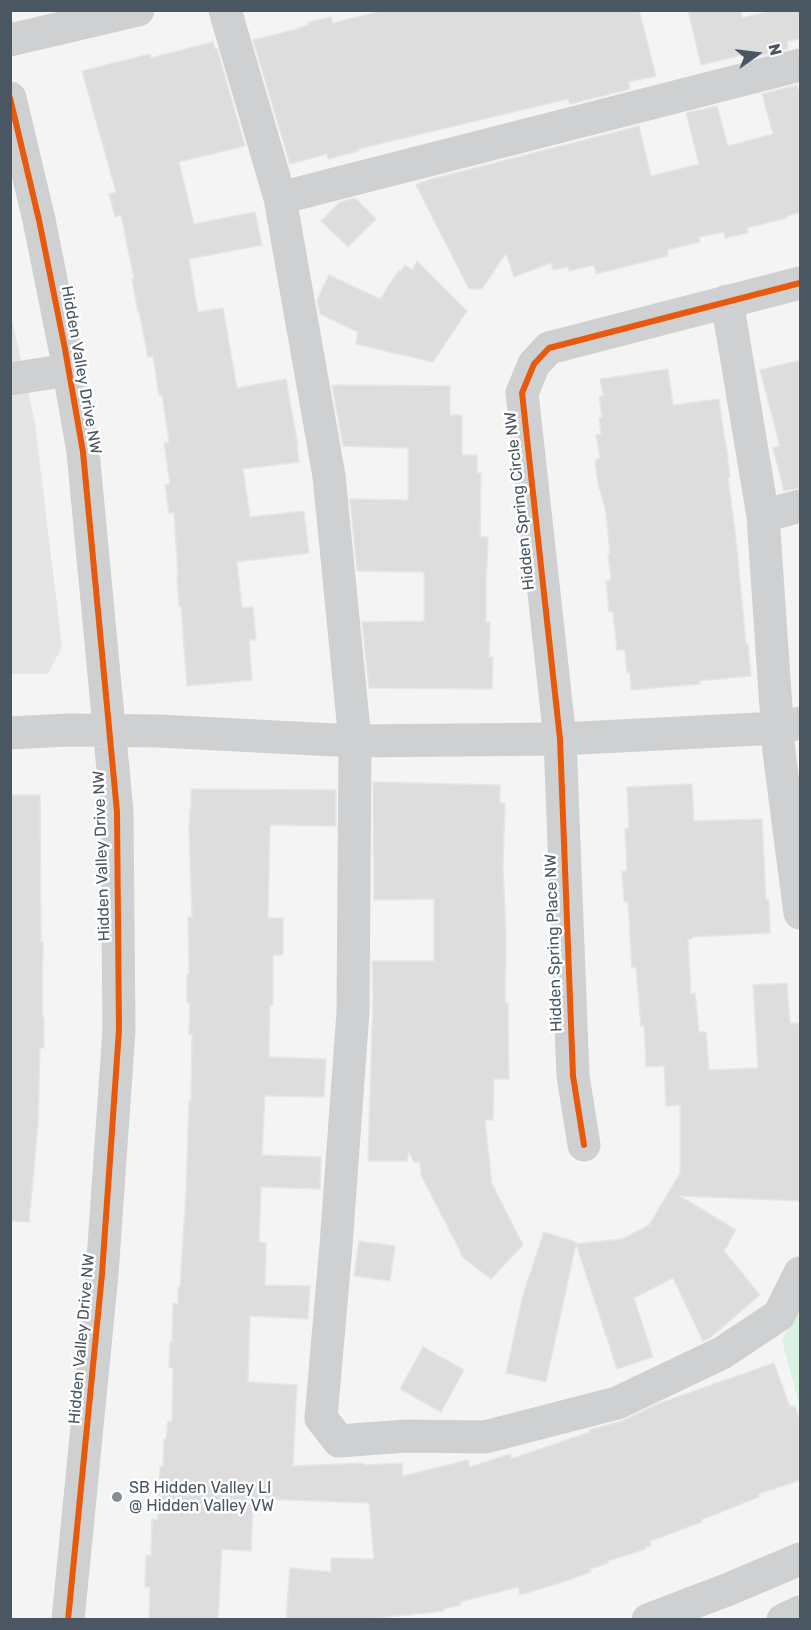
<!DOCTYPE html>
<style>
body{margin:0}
#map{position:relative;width:811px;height:1630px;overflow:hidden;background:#f4f4f4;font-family:Rubik,sans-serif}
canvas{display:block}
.frame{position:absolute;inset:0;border:12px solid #4a5661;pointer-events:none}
.north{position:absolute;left:727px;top:24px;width:60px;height:60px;-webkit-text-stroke:4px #fff;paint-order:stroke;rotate:76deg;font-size:16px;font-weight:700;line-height:24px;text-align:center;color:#4a5661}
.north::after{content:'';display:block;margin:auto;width:21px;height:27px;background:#4a5661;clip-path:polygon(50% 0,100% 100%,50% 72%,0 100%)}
</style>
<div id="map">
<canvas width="811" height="1630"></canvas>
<div class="frame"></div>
<div class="north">N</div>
</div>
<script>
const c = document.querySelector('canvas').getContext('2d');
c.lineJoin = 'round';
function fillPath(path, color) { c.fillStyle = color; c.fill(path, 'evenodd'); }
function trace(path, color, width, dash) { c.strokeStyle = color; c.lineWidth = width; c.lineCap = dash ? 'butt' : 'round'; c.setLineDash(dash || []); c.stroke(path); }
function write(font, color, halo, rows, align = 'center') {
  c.font = font + ' Rubik,sans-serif'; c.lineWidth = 5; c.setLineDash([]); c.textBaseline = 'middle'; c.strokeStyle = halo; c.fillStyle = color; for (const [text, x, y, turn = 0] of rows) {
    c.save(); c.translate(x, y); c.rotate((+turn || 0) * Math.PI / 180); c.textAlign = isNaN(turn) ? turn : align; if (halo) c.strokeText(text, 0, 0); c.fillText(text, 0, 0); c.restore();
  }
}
fillPath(new Path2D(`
 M 10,310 L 35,423 L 62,647 L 48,674 L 11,674 Z`), '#e6e5e6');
fillPath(new Path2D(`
 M 800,1307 L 800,1407 L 782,1341 Z`), '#d9f2e3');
const building = new Path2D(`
 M 385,10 L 639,10 L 656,76 L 628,82 L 630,89 L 570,104 L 568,99 L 358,149 L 359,151 L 328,159 L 327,154 L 290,164 L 253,40 L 298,29 L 297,28 L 309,25 L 308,22 L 331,17 L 333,23 Z
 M 688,10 L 741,10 L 742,18 L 774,10 L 801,10 L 801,38 L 787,42 L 788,49 L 752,58 L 751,53 L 701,65 Z
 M 213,42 L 215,49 L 217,49 L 245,146 L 179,162 L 194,224 L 255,212 L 262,245 L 189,259 L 198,312 L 223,308 L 237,388 L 286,379 L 298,445 L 297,445 L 299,462 L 243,469 L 250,517 L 304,511 L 309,553 L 237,562 L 242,608 L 253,607 L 256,640 L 249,640 L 252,680 L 187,686 L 181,606 L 179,606 L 177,575 L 178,575 L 174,513 L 169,513 L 165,485 L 170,484 L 164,443 L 169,442 L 162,395 L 159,395 L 153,356 L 148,357 L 139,312 L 138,313 L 132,279 L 134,279 L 121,215 L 115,217 L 109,194 L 116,192 L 82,71 L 150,54 L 151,58 Z
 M 797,85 L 801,98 L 801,212 L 787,216 L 787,218 L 747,228 L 748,233 L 725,238 L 724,232 L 699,237 L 700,242 L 667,250 L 668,256 L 596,274 L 594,265 L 569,271 L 568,267 L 553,270 L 551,263 L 514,277 L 506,253 L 482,289 L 469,289 L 416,185 L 428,180 L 639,126 L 651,176 L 699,164 L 686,113 L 717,106 L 728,146 L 773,134 L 762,94 Z
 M 355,198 L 376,219 L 348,247 L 321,221 L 340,202 Z
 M 417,261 L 467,311 L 433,362 L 356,344 L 358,332 L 320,314 L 317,300 L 329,275 L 380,299 L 399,270 L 401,271 L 405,265 L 412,270 Z
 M 801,360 L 801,488 L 784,491 L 773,448 L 780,446 L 760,370 Z
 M 668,369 L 673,405 L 719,399 L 725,443 L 726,442 L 730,477 L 728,478 L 736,539 L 746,644 L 748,644 L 751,676 L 699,681 L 700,684 L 631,690 L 630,672 L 627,673 L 625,650 L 617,650 L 613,611 L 609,612 L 606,581 L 611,580 L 608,554 L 610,554 L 606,512 L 600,490 L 599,490 L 595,462 L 596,461 L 596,459 L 600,458 L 596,435 L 601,434 L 599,418 L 602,418 L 599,396 L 603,396 L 600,379 Z
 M 332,385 L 450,386 L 450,415 L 462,415 L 462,455 L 477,455 L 477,473 L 481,473 L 480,537 L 488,537 L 487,569 L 486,569 L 486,622 L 490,622 L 489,657 L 493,657 L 492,689 L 369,688 L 362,622 L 424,621 L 424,572 L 357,571 L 350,499 L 408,500 L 408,448 L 343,446 Z
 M 373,782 L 500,785 L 500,803 L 505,803 L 503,868 L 506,935 L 505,1003 L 508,1003 L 509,1079 L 494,1079 L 493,1120 L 485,1120 L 492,1184 L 523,1245 L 491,1279 L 461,1256 L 461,1253 L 421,1175 L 420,1162 L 414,1162 L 409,1152 L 407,1161 L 368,1161 L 373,997 L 372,961 L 434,961 L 434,899 L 374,900 Z
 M 692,784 L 694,821 L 762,819 L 766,900 L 769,900 L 770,933 L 692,937 L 692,939 L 688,939 L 691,994 L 695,993 L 699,1032 L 706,1032 L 709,1070 L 758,1068 L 753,985 L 787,983 L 790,1023 L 799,1023 L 801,1057 L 801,1201 L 680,1196 L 736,1230 L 724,1251 L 760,1295 L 710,1338 L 703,1341 L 673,1278 L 634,1298 L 653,1357 L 617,1369 L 576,1244 L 546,1382 L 506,1373 L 523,1295 L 544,1232 L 576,1242 L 576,1244 L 622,1239 L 649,1225 L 680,1173 L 680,1105 L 666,1106 L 664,1066 L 646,1067 L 644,1026 L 641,1026 L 636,967 L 632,968 L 628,902 L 624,902 L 622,871 L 627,871 L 625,829 L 629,828 L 627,787 Z
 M 191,789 L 336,790 L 336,826 L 270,825 L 268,918 L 283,918 L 283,955 L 273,955 L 273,1005 L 270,1005 L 269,1057 L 326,1059 L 324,1097 L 265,1096 L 262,1155 L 321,1157 L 320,1189 L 261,1187 L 259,1242 L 266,1243 L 265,1285 L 310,1286 L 308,1319 L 250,1316 L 248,1382 L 297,1385 L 293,1466 L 364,1463 L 364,1465 L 402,1463 L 403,1476 L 468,1460 L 470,1467 L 510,1454 L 511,1459 L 590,1432 L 589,1430 L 622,1421 L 660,1403 L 774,1363 L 790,1407 L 795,1406 L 801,1424 L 801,1480 L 758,1494 L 759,1497 L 701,1520 L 702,1522 L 650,1541 L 651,1546 L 646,1547 L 646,1549 L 608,1561 L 609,1563 L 590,1569 L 591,1572 L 560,1583 L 520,1595 L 518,1587 L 460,1602 L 461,1605 L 443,1609 L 444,1611 L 359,1620 L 286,1620 L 290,1568 L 331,1572 L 331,1558 L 374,1559 L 369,1503 L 259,1499 L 258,1508 L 253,1508 L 251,1551 L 222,1549 L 218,1620 L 149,1620 L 150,1587 L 145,1587 L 146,1555 L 151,1556 L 152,1519 L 158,1520 L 160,1466 L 163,1466 L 164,1439 L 166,1439 L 168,1421 L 172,1421 L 173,1368 L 169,1368 L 170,1342 L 172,1342 L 173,1303 L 178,1304 L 178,1287 L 180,1287 L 186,1192 L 189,1101 L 191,1101 L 192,1034 L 189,1034 L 190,1003 L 187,1003 L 187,974 L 189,974 L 188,917 L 192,917 L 189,829 L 190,809 L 191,809 Z
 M 10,795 L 40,795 L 41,942 L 43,942 L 42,1017 L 44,1017 L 44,1048 L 40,1048 L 38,1124 L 29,1222 L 10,1221 Z
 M 359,1241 L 395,1246 L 390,1281 L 354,1276 Z
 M 423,1347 L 464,1370 L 441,1412 L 400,1389 Z`);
fillPath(building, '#ddddde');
trace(building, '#e5e6e7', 1.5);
trace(new Path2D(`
 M 225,10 L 280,198 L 329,476 L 355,741 L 353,1012 L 336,1245 L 321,1418 L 339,1441 L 406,1436 L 485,1437 L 617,1403 L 722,1353 L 779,1315 L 800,1273
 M 10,40 L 138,10
 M 10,98 L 39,220 L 65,349 L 83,452 L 117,812 L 119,1030 L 102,1274 L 68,1620
 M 280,198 L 800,65
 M 727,301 L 763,516 L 779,752 L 800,913
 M 10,379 L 68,370
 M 763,516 L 800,506
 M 10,733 L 68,730 L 158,731 L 355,741 L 560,739 L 778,728 L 800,723
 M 584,1145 L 573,1076 L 560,739 L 522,393 L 534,364 L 549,348 L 800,283
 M 648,1620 L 729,1589 L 800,1559
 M 783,1620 L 800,1612`), '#ced0d2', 33);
trace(new Path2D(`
 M 10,98 L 39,220 L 65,349 L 83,452 L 117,812 L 119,1030 L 102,1274 L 68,1620
 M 584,1145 L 573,1076 L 560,739 L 522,393 L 534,364 L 549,348 L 800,283`), '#e8590c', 6);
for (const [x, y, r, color] of [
 [117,1497,6,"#868d94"]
]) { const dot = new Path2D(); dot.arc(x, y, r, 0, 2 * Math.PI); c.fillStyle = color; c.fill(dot); trace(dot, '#fff', 2); }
write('16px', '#4a5661', '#fff', [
 ["Hidden Valley Drive NW",81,370,80],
 ["Hidden Spring Circle NW",520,501,-96],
 ["Hidden Valley Drive NW",102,856,-92],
 ["Hidden Spring Place NW",554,943,-92],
 ["Hidden Valley Drive NW",82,1339,-85]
]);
write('16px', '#4a5661', '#fff', [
 ["SB Hidden Valley LI",129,1488],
 ["@ Hidden Valley VW",129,1506]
], 'left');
</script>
